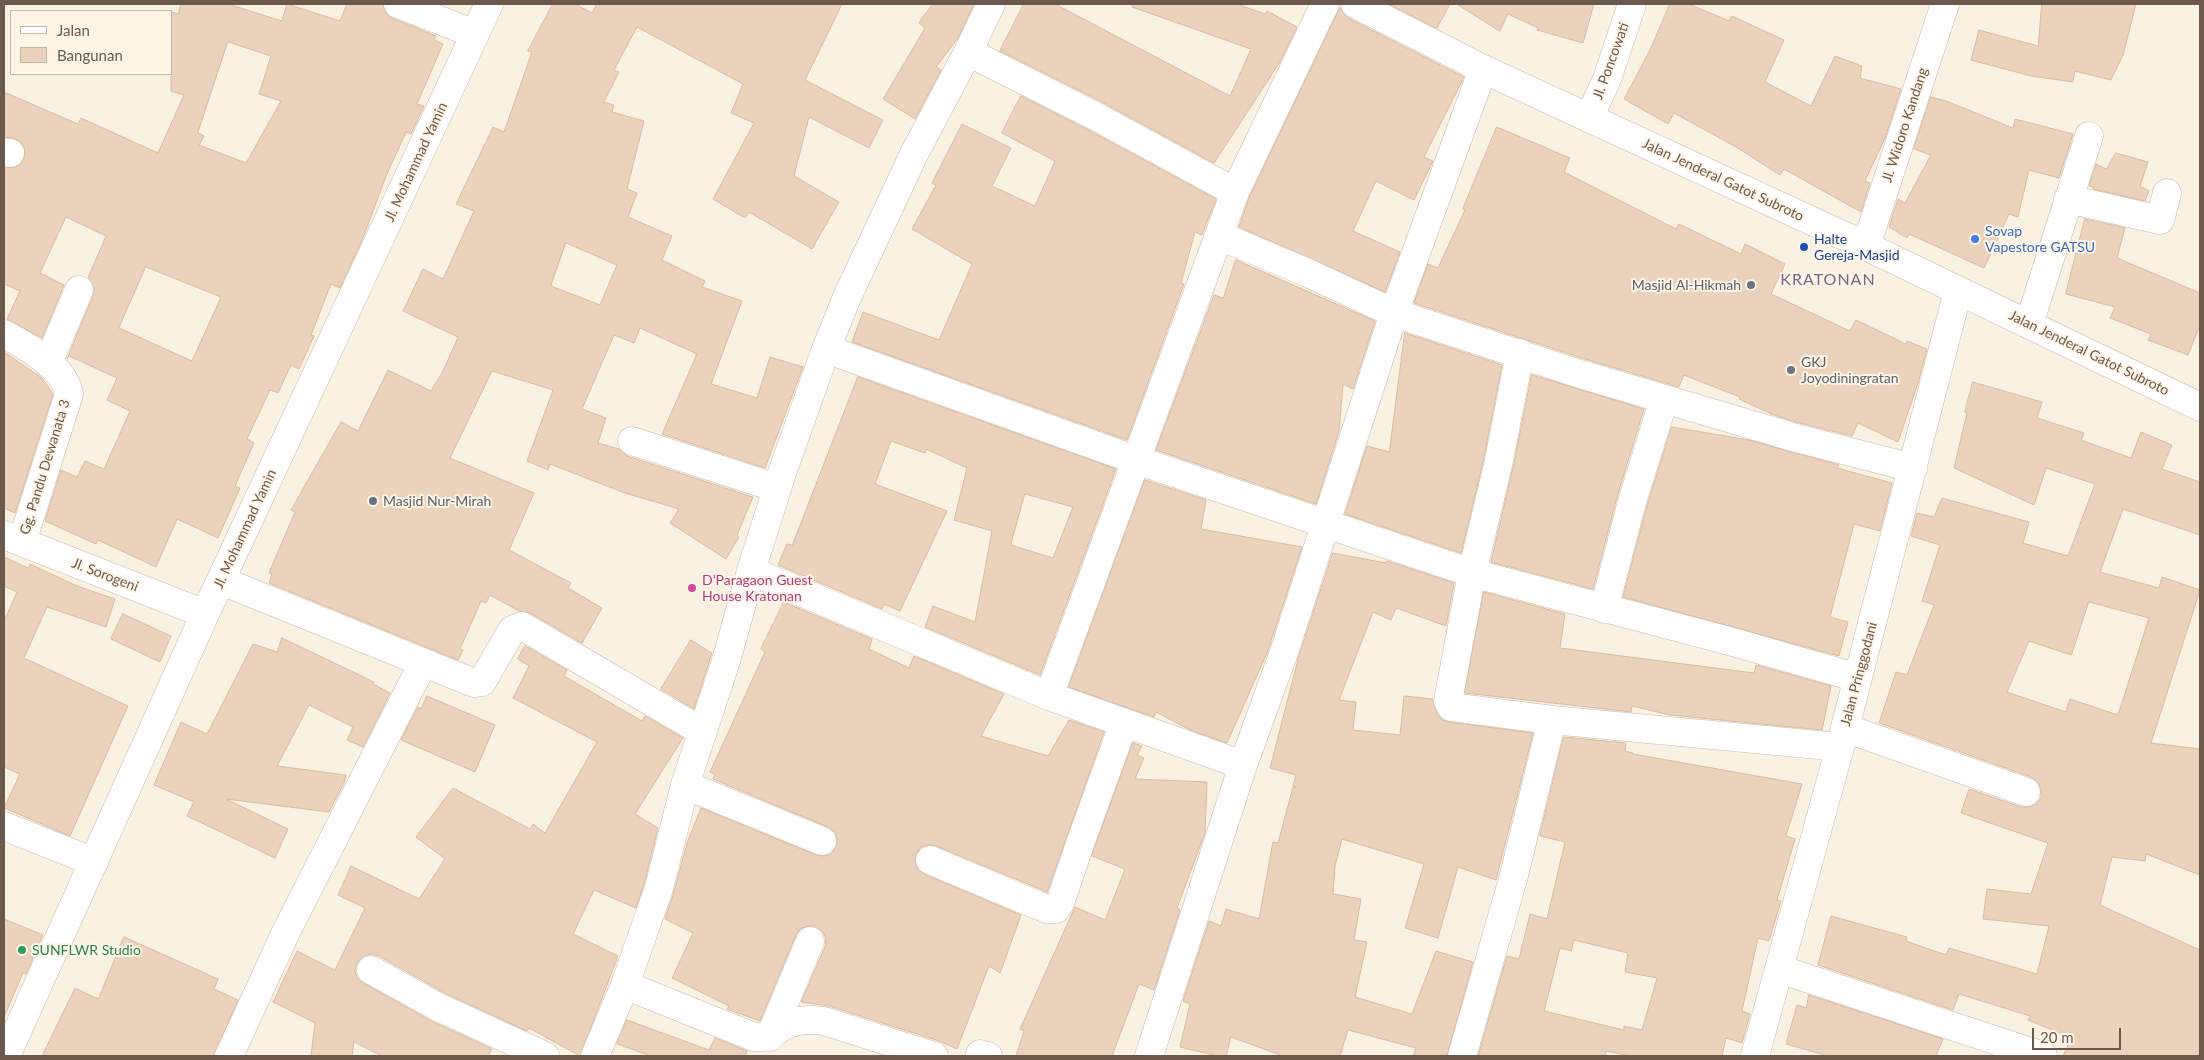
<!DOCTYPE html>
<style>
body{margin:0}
#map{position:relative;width:2204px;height:1060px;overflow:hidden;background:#f9f1e1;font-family:Lato,sans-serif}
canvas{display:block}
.frame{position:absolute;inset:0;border:5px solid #6d594b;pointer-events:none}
.legend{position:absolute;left:10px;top:10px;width:162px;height:65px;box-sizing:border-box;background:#fdf5e6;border:1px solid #c3b7a8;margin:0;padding:6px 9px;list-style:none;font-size:15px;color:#6d594b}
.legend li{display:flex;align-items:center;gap:10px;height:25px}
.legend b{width:25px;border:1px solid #c3b7a8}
.scale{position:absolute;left:2032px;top:1028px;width:89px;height:22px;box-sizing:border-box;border:2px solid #6d594b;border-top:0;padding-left:6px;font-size:15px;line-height:18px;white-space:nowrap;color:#6d594b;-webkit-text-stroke:4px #fdf5e6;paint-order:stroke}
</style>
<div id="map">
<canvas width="2204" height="1060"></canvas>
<div class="frame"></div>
<ul class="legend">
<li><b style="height:6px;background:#fff"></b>Jalan</li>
<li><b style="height:14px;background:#ebd2bc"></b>Bangunan</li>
</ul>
<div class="scale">20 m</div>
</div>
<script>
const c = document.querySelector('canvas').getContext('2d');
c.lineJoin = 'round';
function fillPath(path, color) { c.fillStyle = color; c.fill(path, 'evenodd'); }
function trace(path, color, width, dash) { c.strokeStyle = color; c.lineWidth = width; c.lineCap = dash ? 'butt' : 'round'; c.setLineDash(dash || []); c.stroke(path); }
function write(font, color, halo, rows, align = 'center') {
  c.font = font + ' Lato,sans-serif'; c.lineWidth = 4; c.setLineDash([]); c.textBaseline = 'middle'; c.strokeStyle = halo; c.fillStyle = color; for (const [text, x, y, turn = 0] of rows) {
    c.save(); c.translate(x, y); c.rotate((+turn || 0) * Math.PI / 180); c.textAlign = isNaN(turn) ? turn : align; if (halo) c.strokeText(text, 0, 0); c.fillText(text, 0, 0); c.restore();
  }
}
const building = new Path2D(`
 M 181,4 L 228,4 L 282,21 L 287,4 L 340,21 L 347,4 L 383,4 L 386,13 L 392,18 L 436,36 L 434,40 L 443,44 L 417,104 L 424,106 L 411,134 L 406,132 L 386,176 L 363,238 L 340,288 L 331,284 L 311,335 L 314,336 L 299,369 L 291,365 L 278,393 L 270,390 L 247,439 L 254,443 L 235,486 L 240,488 L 218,538 L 177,519 L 156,567 L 98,540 L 96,544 L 45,521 L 61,470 L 77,477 L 85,461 L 104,469 L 130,411 L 107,400 L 117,378 L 69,356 L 67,359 L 93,296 L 94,288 L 88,278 L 106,236 L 66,217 L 40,273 L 64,285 L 42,338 L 7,319 L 20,291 L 4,284 L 4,168 L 16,167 L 22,163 L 25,155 L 24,147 L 20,141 L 13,138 L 4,137 L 4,92 L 78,124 L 81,118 L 158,153 L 184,95 L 171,91 L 171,12 L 178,14 ZM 228,42 L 271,56 L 259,94 L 281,101 L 246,163 L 199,145 L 204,136 L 198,133 ZM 146,267 L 221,297 L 192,361 L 119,328 Z
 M 553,4 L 575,4 L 592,13 L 596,6 L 593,4 L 842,4 L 805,80 L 883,120 L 869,148 L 809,117 L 794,176 L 839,202 L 812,249 L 749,212 L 745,218 L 713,199 L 754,123 L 731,113 L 743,84 L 637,27 L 614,70 L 619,72 L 604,102 L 614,105 L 612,112 L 644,121 L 627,189 L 637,193 L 628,217 L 672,236 L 662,260 L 705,281 L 702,287 L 742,301 L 711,384 L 757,398 L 770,357 L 803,367 L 765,468 L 662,434 L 697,354 L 640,328 L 634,343 L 614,335 L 582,409 L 606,418 L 598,443 L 619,449 L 627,456 L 753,497 L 737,535 L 739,537 L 726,559 L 670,523 L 679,509 L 625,493 L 550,464 L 548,470 L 527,461 L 553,390 L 492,371 L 450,458 L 534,493 L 509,550 L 571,583 L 568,588 L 602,608 L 582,643 L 530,613 L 519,611 L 490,595 L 486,603 L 481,601 L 460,649 L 463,650 L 458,660 L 269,583 L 272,574 L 269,573 L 295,512 L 291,510 L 341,422 L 358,431 L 388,370 L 431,391 L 444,369 L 458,337 L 403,311 L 423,269 L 443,279 L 474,211 L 456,204 L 493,127 L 504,132 L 532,52 L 528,51 ZM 566,243 L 617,265 L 600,305 L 551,286 Z
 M 933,4 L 974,4 L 958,38 L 936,67 L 941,70 L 915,119 L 883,99 L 925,28 L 919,23 Z
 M 1024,4 L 1055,4 L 1230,96 L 1251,49 L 1132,7 L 1132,4 L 1237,4 L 1265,14 L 1267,11 L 1297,27 L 1280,62 L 1214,163 L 1104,103 L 1000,51 Z
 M 1389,4 L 1450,4 L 1437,28 Z
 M 1457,4 L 1594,4 L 1583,43 L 1537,30 L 1538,28 L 1508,14 L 1500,31 Z
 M 1670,4 L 1689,4 L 1729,21 L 1732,16 L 1784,40 L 1765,82 L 1811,106 L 1835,56 L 1862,66 L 1860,78 L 1901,89 L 1885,138 L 1865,181 L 1870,183 L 1861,212 L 1784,169 L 1780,175 L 1736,147 L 1674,113 L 1668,124 L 1624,99 L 1650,50 Z
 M 2042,4 L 2136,4 L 2123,55 L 2111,80 L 2075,71 L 2073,82 L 2031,76 L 1971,60 L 1979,30 L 2038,46 Z
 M 1340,8 L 1348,18 L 1464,77 L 1424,157 L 1433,161 L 1414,200 L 1376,181 L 1353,231 L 1400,252 L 1385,292 L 1239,227 L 1249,198 Z
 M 1021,96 L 1090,131 L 1216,199 L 1202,235 L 1195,232 L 1181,283 L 1184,284 L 1127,440 L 852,342 L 863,312 L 939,340 L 972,264 L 912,229 L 936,185 L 932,183 L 962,124 L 1011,148 L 992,186 L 1035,206 L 1055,161 L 1002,133 Z
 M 1931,97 L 1946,101 L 2013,128 L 2015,119 L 2073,134 L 2059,178 L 2029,170 L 2018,217 L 2009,214 L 1984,268 L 1909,234 L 1907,238 L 1889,227 L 1898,199 L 1905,203 L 1931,155 L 1914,149 Z
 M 1497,127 L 1570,158 L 1564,172 L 1676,229 L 1679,224 L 1741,254 L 1745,244 L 1785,264 L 1771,294 L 1850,331 L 1856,320 L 1906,344 L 1907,341 L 1927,349 L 1918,383 L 1898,442 L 1858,423 L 1852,436 L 1800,423 L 1774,415 L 1739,399 L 1740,397 L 1684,375 L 1679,387 L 1585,359 L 1414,303 L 1428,264 L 1438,268 L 1465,210 L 1463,209 Z
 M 2116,153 L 2148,162 L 2140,186 L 2149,191 L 2145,201 L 2093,189 L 2093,187 L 2089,186 L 2096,164 L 2106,169 Z
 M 2085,219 L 2125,228 L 2117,258 L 2200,293 L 2200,325 L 2188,355 L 2148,340 L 2151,334 L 2110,318 L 2115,307 L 2066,294 Z
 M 1236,260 L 1375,321 L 1353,389 L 1343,384 L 1339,431 L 1316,504 L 1156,450 L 1214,295 L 1223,298 Z
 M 1405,333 L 1502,365 L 1483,462 L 1461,553 L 1345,514 L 1367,446 L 1389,452 Z
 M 4,352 L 42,378 L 53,394 L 15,513 L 4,508 Z
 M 1532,375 L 1644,409 L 1617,497 L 1593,589 L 1491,562 L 1513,468 Z
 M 858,377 L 1116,469 L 1040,675 L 925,627 L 933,606 L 975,622 L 992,531 L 954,520 L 967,468 L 926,449 L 925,453 L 891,441 L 875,484 L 947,511 L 900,611 L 884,604 L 882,609 L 778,565 L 787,544 L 792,545 ZM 1025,494 L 1073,507 L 1053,558 L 1011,545 Z
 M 1973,382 L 2042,402 L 2037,418 L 2084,433 L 2081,440 L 2131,458 L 2141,432 L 2172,445 L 2162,469 L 2200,482 L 2200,535 L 2123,509 L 2100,572 L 2159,588 L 2162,577 L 2200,590 L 2151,743 L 2200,749 L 2200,875 L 2146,854 L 2145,861 L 2112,857 L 2100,905 L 2200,950 L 2200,1056 L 2063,1056 L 2071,1038 L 2028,1020 L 2030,1016 L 1959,994 L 1953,1010 L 1818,965 L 1831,916 L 1907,937 L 1906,941 L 1946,955 L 1949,948 L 2037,974 L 2049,926 L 1983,919 L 1987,889 L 2031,894 L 2048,843 L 1961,813 L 1969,789 L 2021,807 L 2029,807 L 2036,804 L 2041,798 L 2041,790 L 2038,782 L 2031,777 L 1879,723 L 1896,672 L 1907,675 L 1934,605 L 1922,601 L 1940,545 L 1911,536 L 1917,513 L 1934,517 L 1942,498 L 2029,522 L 2023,543 L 2068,556 L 2095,484 L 2046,468 L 2034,505 L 1954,468 L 1967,413 L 1965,412 ZM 2089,602 L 2149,618 L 2118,715 L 2070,699 L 2066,712 L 2007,692 L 2029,641 L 2071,655 Z
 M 1672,427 L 1749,440 L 1839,465 L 1837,468 L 1892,483 L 1880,531 L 1854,524 L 1830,617 L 1848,622 L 1839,656 L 1623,597 L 1647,506 Z
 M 1145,480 L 1206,500 L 1201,529 L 1302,547 L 1267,653 L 1227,743 L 1190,730 L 1156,712 L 1154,717 L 1069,687 Z
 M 1333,553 L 1386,563 L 1387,561 L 1454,583 L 1446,626 L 1396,608 L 1391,620 L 1373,612 L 1339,700 L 1356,702 L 1353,730 L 1400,735 L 1404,696 L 1433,699 L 1437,714 L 1442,720 L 1449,722 L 1533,733 L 1496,880 L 1458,867 L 1438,938 L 1405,928 L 1424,864 L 1342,839 L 1335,866 L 1333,894 L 1361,899 L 1354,940 L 1367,942 L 1355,997 L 1412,1014 L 1436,951 L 1473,962 L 1447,1056 L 1413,1056 L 1416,1048 L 1348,1030 L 1340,1056 L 1283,1056 L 1231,1037 L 1226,1056 L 1217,1056 L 1180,1047 L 1190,1004 L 1183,1001 L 1209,921 L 1221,926 L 1226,909 L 1259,919 L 1273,842 L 1278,843 L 1293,787 L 1296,787 L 1293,786 L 1296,775 L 1270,768 L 1299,656 Z
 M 4,557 L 28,568 L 30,564 L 77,586 L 115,599 L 106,627 L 47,607 L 24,658 L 128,706 L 70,836 L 4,808 L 20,774 L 4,767 L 4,621 L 17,592 L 4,586 Z
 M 1484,592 L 1565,614 L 1560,648 L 1754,673 L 1756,665 L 1831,686 L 1822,730 L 1670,715 L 1632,706 L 1631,712 L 1465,693 Z
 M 784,602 L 872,639 L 869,649 L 909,668 L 914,656 L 1004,694 L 981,736 L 1048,756 L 1069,720 L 1104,732 L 1047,892 L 936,846 L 928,845 L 921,847 L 916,854 L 915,862 L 918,870 L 924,874 L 1021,915 L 1000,973 L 989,966 L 957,1049 L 939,1041 L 829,1006 L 801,1002 L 825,947 L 826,939 L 823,932 L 816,926 L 808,926 L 800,929 L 796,935 L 760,1021 L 727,1009 L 729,1006 L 672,978 L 693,933 L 665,919 L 674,892 L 687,843 L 701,808 L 816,855 L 824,856 L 831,854 L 837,846 L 837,839 L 835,832 L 828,827 L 713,779 L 715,774 L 710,772 L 765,652 L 761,649 Z
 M 123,614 L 171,636 L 160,662 L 111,639 Z
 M 282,638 L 374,682 L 373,684 L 390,693 L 363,747 L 347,740 L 353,727 L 309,705 L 277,766 L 346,775 L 345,781 L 329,812 L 226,799 L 288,829 L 275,858 L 187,816 L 194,802 L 154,785 L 181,722 L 207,734 L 253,644 L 277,652 Z
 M 691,640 L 712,653 L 694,709 L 661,689 Z
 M 525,646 L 567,670 L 564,676 L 642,721 L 645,716 L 683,738 L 635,814 L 658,828 L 644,884 L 636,908 L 594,890 L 573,934 L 618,956 L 580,1056 L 529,1028 L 527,1031 L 445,993 L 379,956 L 371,954 L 363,956 L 357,963 L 355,971 L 357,978 L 363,983 L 431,1021 L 492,1049 L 488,1056 L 382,1056 L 354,1042 L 352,1056 L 311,1056 L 315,1023 L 273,1002 L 297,951 L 335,970 L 365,908 L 338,895 L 351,866 L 419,899 L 445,859 L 416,837 L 453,788 L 530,829 L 533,824 L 545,833 L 597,742 L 513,698 L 529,666 L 518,659 Z
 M 427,696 L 495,725 L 475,772 L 401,740 L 418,707 L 421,709 Z
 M 1564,737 L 1626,743 L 1625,751 L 1633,753 L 1633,754 L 1802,784 L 1786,836 L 1795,839 L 1777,900 L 1781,901 L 1769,941 L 1758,938 L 1742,1011 L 1750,1014 L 1742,1043 L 1726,1038 L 1722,1056 L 1630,1056 L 1606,1051 L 1605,1056 L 1478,1056 L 1507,956 L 1519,959 L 1530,914 L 1547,919 L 1565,842 L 1540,836 ZM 1574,940 L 1628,953 L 1625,972 L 1657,978 L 1642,1030 L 1624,1026 L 1624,1030 L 1544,1011 L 1560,948 L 1571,951 Z
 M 1133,743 L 1142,746 L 1137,755 L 1144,758 L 1135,779 L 1207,782 L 1205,833 L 1177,908 L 1180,910 L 1154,990 L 1139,984 L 1112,1056 L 1016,1056 L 1024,1031 L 1020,1029 L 1075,907 L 1105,920 L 1125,869 L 1092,856 Z
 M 4,919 L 43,935 L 26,974 L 23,973 L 4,1017 Z
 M 124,937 L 218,979 L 214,989 L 238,1000 L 214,1056 L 42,1056 L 75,988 L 98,999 Z
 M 1809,995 L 1943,1039 L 1936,1056 L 1828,1056 L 1786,1044 L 1797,1005 L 1806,1008 Z
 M 627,1020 L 709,1050 L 715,1038 L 747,1051 L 745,1056 L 651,1056 L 617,1044 Z`);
fillPath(building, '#ebd2bc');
trace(building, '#dcba9e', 1);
const street = new Path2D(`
 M 398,4 L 475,34
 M 968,52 L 1097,117 L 1235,192
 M 1589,118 L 1607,79 L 1632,4
 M 4,152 L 10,153
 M 2068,199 L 2160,220 L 2167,193
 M 1220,236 L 1308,273 L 1394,313 L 1580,374 L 1796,438 L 1913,468
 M 1866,246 L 1945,4
 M 2029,324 L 2089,136
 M 4,334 C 26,346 65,367 69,394 L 22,542
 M 826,349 L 1136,460 L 1472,573 L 1733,642 L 1858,678
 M 1520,353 L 1498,465 L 1472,573 L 1448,701 L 1451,707 L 1552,720 L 1840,747
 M 48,363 L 79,290
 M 632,441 L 777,488
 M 751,571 L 1049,696 L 1243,765
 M 222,581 L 474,683 L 482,682 L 512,630 L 522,626 L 703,732
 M 1604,609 L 1632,502 L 1664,399
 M 1049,696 L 1235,192 L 1325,4
 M 1845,728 L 2026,792
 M 685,785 L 822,841
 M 4,826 L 94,862
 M 930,860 L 1037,905 L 1048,909 L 1056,909 L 1060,903 L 1081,841 L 1124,723
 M 1779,969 L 2043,1056
 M 371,970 L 438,1007 L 545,1056
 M 625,985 L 754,1037 C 771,1038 771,1033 784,1026 C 797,1019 810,1019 824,1021 L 934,1056
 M 770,1037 L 810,941
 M 980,1054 L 988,1056
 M 229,1056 L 286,932 L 423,663
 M 595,1056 L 625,985 L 659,888 L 685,785 L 726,661 L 751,571 L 782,473 L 826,349 L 848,295 L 914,154 L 968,52 L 991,4
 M 1149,1056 L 1243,765 L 1284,652 L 1394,313 L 1483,69
 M 1462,1056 L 1513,879 L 1552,720
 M 1755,1056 L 1840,747 L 1958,291`);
const secondary = new Path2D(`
 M 1355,4 L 1483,69 L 1866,246 L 2200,407
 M 4,535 L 205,614
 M 6,1056 L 205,614 L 489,4`);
trace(street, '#c8b9aa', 29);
trace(secondary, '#cbbaa8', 29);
trace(street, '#fff', 28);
trace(secondary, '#fff', 28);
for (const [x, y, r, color] of [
 [1975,239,5,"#3f7fe0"],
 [1804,247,5,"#1a4fb4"],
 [1751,285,5,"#6b7280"],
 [1791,370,5,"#6b7280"],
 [373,501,5,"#6b7280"],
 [692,588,5,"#d1479c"],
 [22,950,5,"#2e9e5b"]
]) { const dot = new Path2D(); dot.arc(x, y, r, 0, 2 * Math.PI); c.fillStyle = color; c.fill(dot); trace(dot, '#fdf5e6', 2); }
write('14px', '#6d594b', '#fdf5e6', [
 ["Jl. Poncowati",1611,61,-70],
 ["Jl. Widoro Kandang",1905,125,-72],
 ["Jl. Mohammad Yamin",416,162,-65],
 ["Jalan Jenderal Gatot Subroto",1723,180,25],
 ["Jalan Jenderal Gatot Subroto",2089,353,26],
 ["Gg. Pandu Dewanata 3",45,467,-73],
 ["Jl. Mohammad Yamin",245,529,-65],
 ["Jl. Sorogeni",105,575,21],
 ["Jalan Pringgodani",1859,674,-75]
]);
write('14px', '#366cbe', '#fdf5e6', [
 ["Sovap",1985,231],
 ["Vapestore GATSU",1985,247]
], 'left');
write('14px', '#164399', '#fdf5e6', [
 ["Halte",1814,239],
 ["Gereja-Masjid",1814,255]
], 'left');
write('14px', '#5b616d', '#fdf5e6', [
 ["Masjid Al-Hikmah",1741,285,"right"],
 ["GKJ",1801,362],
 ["Joyodiningratan",1801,378],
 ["Masjid Nur-Mirah",383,501]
], 'left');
write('14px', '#b23c85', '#fdf5e6', [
 ["D'Paragaon Guest",702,580],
 ["House Kratonan",702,596]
], 'left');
write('14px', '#27864d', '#fdf5e6', [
 ["SUNFLWR Studio",32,950]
], 'left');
c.letterSpacing = '1px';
write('16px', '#7f638a', '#fdf5e6', [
 ["KRATONAN",1828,280]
]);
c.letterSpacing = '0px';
</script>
